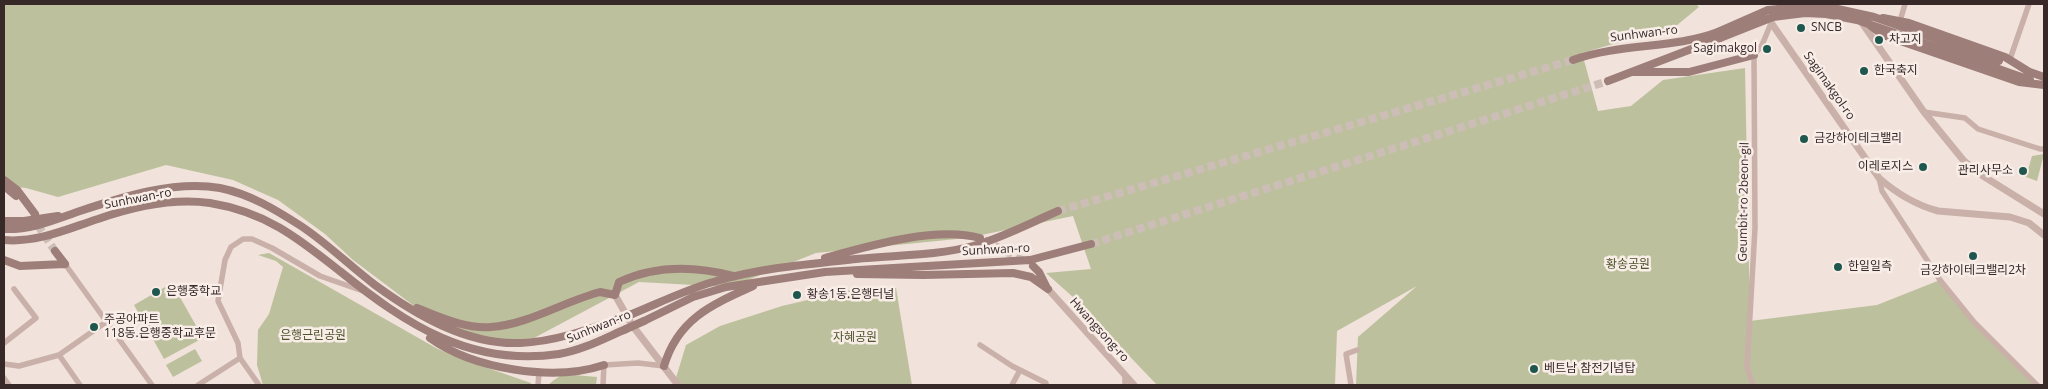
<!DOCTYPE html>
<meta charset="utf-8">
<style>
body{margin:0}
#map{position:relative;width:2048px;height:389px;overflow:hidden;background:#f1e2db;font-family:"Open Sans",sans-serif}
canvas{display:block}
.frame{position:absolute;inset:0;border:5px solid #362928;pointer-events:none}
</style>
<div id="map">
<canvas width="2048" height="389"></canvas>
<div class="frame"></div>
</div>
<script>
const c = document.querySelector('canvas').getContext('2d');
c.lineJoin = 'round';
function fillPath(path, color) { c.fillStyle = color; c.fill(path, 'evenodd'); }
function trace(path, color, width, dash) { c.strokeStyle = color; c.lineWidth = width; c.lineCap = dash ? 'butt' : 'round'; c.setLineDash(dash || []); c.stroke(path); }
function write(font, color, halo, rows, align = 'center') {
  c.font = font + ' "Open Sans","Noto Sans KR",sans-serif'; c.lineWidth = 5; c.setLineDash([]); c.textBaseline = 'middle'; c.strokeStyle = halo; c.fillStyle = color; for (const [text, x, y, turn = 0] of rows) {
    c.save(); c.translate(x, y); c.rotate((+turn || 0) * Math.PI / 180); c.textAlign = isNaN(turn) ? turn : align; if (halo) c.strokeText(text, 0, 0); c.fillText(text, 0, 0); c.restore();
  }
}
fillPath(new Path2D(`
 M 4,4 L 1696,4 L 1699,7 L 1676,26 L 1582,53 L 1598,111 L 1631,106 L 1663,80 L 1745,68 L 1750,321 L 1877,305 L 1940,280 L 1974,322 L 2037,385 L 1356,385 L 1358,337 L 1417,286 L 1337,331 L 1335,385 L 1157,385 L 1074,298 L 1046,273 L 1091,269 L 1073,216 L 967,238 L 816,253 L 730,287 L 639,282 L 534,338 L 491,341 L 446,330 L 353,260 L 325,234 L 278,200 L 233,180 L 166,165 L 58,197 L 26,188 L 4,186 Z
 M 2044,154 L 2037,181 L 2026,177 L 2032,156 Z
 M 269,253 L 436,348 L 456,357 L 531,383 L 531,385 L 263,385 L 257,365 L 258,330 L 269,314 L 283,267 L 276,261 L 258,255 Z
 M 172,283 L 203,338 L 164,359 L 134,305 Z
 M 896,288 L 912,385 L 678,385 L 675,381 L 686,345 L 720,326 L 782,306 L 855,289 Z
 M 195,349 L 202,361 L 173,377 L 166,365 Z
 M 563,374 L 597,377 L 596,385 L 548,385 L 554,380 Z`), '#bcc09c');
trace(new Path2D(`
 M 1058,211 L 1573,60
 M 31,215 L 55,251
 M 984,240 L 1024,261
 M 1091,244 L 1608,81`), '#ccbdb7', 8, [8, 4]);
trace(new Path2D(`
 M 1900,21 L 1905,4
 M 2010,59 L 2029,4
 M 1924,112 L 1965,118 L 1978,129 L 2040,149 L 2044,149
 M 1879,178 L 1882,191 L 1940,280 L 1974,322 L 2037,385
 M 65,264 L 152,385
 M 4,343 L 36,318 L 14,289
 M 980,345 L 1012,366 L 1046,383 L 1046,385
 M 59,355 L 80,385
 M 240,358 L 259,385
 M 4,364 L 19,366 L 59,355 L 106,322
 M 1125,375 L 1125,385
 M 4,378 L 9,385
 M 198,385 L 240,358 L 238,343 L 218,301 L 225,260 L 231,247 L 243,239 L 252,239 L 272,248 L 320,276 L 363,291
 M 538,385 L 539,373
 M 603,385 L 604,365 L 638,363 L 664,366
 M 1012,385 L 1020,370
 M 1351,385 L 1346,354 L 1357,350
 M 1753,385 L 1747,367 L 1755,228 L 1754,55 L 1762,45 L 1772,21`), '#c9b0a8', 5.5);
trace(new Path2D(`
 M 1860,20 L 1924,112 L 1964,161 L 1983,176 L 2044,214
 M 1772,24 L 1879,178 C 1896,193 1916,205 1938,211 L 2010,217 L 2029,223 L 2044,235
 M 1048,289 L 1134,385
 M 615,295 L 632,325 L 678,385`), '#c9b0a8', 7);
trace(new Path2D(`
 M 1883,18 L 1909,23 L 2005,57 L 2031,73
 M 1871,26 L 1883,35 L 2019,82 L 2044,85
 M 1573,60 C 1621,43 1673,49 1718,32
 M 1996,68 L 2030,80
 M 2027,71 L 2044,77
 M 1632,72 L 1689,72 L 1754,55
 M 1608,81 L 1720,38
 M 4,180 L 17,190 L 35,214
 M 4,186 L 16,196
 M 4,221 L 24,221 L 58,216
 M 4,229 C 32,230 54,220 80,211 C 122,197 175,180 220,188 C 250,194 276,210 301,226 C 328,244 350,266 375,285 C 416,315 467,345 520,343 C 553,342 587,330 618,319
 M 4,240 C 37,243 67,229 98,219 C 132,207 174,198 210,203 C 266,212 298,238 341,272 C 407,325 471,367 559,354 C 583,350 605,338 626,329
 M 55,251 L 65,264
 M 825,258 C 868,246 936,226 980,238
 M 4,260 L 20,266 L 65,264
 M 1033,266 L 1039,272 L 1047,288
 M 857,274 L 923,275 L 1013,273 L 1031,277 L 1048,289
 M 417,308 C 440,317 465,329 491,327 C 527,325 565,301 600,292 L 615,295 L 619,282 C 655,265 696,266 734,276
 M 632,314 C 659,303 685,290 713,282 C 759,268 809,264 856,259 C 895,255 936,256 973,246 C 1002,238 1030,223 1058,211
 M 644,321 L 693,297 L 726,287 L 825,272 L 1030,260 L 1091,244
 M 430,338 C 473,369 553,382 604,365
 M 664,366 C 678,319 711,305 753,286`), '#9d7e79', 8);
trace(new Path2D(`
 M 1718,32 L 1768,10 L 1798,7 L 1824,6 L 1874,17 L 1999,61
 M 1720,38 L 1773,17 L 1805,13 L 1826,14 L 1857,20 L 1996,68
 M 618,319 L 632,314
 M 626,329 L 644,321`), '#9d7e79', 8);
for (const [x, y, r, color] of [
 [1801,28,5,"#1e574e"],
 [1879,40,5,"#1e574e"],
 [1767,49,5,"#1e574e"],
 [1864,71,5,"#1e574e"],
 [1804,139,5,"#1e574e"],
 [1923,167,5,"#1e574e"],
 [2023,171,5,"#1e574e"],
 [1973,256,5,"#1e574e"],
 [1838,267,5,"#1e574e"],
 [156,292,5,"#1e574e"],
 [797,295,5,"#1e574e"],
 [94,327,5,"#1e574e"],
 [1534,369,5,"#1e574e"]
]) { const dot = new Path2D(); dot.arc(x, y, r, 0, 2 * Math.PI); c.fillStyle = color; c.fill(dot); trace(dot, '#f9ede8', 2); }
write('12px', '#362928', '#f9ede8', [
 ["SNCB",1811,28],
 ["차고지",1889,40],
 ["Sagimakgol",1757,49,"right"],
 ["한국축지",1874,71],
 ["금강하이테크밸리",1814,139],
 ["이레로지스",1913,167,"right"],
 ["관리사무소",2013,171,"right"],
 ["한일일측",1848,267],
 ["금강하이테크밸리2차",1973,271,"center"],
 ["은행중학교",166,292],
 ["황송1동.은행터널",807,295],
 ["주공아파트",104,320],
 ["118동.은행중학교후문",104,334],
 ["베트남 참전기념탑",1544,369]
], 'left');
write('12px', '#362928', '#f9ede8', [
 ["Sunhwan-ro",1644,34,-7],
 ["Sagimakgol-ro",1829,86,55],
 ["Sunhwan-ro",138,199,-11],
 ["Geumbit-ro 2beon-gil",1744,202,-89],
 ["Sunhwan-ro",996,250,-3],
 ["Sunhwan-ro",599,327,-22],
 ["Hwangsong-ro",1099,330,48]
]);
write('12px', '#4e542c', '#f9ede8', [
 ["황송공원",1628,265],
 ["은행근린공원",313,336],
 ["자혜공원",855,338]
]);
</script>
